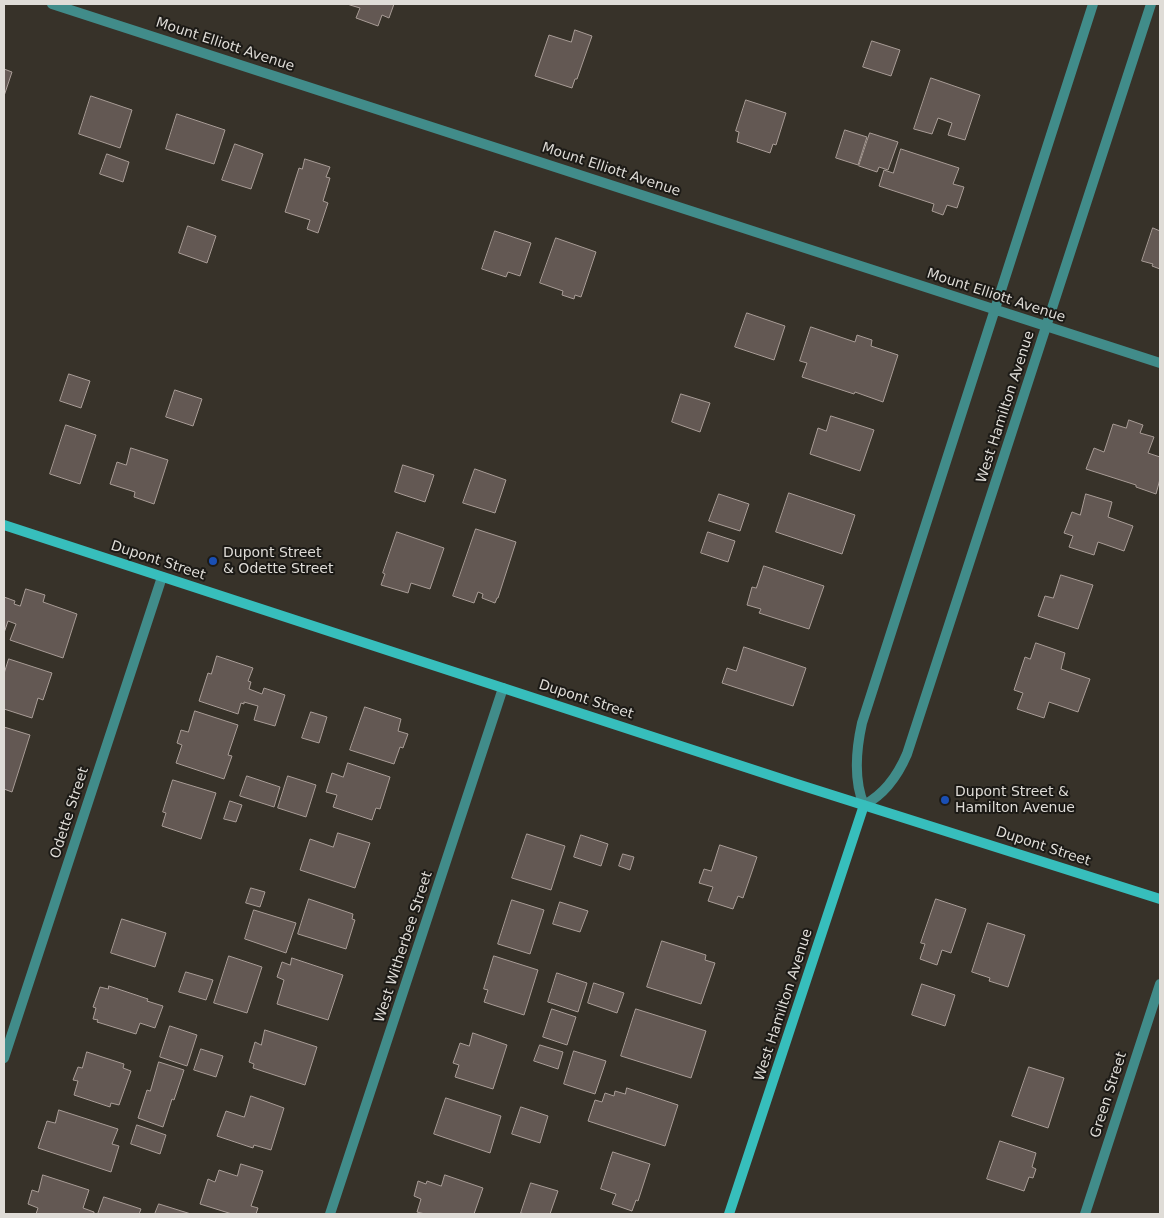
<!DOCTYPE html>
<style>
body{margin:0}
#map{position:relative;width:1164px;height:1218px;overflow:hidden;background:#373229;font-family:"DejaVu Sans",sans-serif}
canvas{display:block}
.frame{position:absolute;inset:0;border:5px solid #dfdcd7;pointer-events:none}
</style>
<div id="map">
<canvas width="1164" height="1218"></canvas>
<div class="frame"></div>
</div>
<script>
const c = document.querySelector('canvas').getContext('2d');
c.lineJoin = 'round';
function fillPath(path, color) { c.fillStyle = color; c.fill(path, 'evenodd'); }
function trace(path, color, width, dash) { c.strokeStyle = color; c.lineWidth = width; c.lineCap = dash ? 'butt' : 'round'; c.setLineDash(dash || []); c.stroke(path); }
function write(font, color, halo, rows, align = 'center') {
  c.font = font + ' "DejaVu Sans",sans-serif'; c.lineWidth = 4; c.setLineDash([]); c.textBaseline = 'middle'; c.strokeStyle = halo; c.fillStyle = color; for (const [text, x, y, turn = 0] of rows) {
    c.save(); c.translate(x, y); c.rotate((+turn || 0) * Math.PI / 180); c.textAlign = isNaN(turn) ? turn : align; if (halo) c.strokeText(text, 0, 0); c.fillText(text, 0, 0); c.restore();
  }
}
const building = new Path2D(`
 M 351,4 L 394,4 L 389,18 L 382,15 L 378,26 L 356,18 L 360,8 L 350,5 Z
 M 575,30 L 592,36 L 577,79 L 575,79 L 572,88 L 535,76 L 549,35 L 571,42 Z
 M 872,41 L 900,50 L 891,76 L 863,67 Z
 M 4,69 L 12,72 L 4,96 Z
 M 931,78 L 980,95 L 965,140 L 948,135 L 952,123 L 938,118 L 932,134 L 914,129 Z
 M 91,96 L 132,110 L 120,148 L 79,134 Z
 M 746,100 L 786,113 L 776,145 L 773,144 L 770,153 L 737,142 L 739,132 L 736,131 Z
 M 177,114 L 225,130 L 214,164 L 166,149 Z
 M 845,130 L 867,137 L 858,165 L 836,158 Z
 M 870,133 L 898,142 L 888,170 L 879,167 L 877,172 L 859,166 Z
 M 235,144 L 263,154 L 251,189 L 222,180 Z
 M 901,149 L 959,168 L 953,184 L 964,187 L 957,208 L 947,205 L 943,215 L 932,211 L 934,204 L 879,186 L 884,170 L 893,173 Z
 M 107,154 L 129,162 L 123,182 L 100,174 Z
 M 305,159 L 330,167 L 326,177 L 330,178 L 323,201 L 328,203 L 318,233 L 307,229 L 310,220 L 285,212 L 299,168 L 302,169 Z
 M 188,226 L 216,236 L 207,263 L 179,253 Z
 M 1153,228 L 1160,231 L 1160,269 L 1152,266 L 1153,264 L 1142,261 Z
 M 495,231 L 531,243 L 520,276 L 508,272 L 506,277 L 482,269 Z
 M 556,238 L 596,252 L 581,297 L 575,295 L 574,299 L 562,295 L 563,291 L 540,283 Z
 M 747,313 L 785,326 L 774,360 L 735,347 Z
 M 811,327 L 855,342 L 857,335 L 872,340 L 871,346 L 898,355 L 883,402 L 855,392 L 854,394 L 802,377 L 807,363 L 800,361 Z
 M 69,374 L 90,381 L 81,408 L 60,401 Z
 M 175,390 L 202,399 L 193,426 L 166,417 Z
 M 681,394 L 710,403 L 700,432 L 672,422 Z
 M 831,416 L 874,430 L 860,471 L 810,454 L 818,428 L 826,431 Z
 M 1129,420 L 1143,425 L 1140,433 L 1154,437 L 1148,453 L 1160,457 L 1160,479 L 1156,494 L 1136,487 L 1136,485 L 1086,469 L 1094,448 L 1104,452 L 1113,424 L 1126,428 Z
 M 66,425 L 96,435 L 80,484 L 50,474 Z
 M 131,448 L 168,460 L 154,504 L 134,497 L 135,492 L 110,484 L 117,462 L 126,465 Z
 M 403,465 L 434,475 L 425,502 L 395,492 Z
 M 475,469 L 506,480 L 495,513 L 463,503 Z
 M 789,493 L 855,515 L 842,554 L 776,532 Z
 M 719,494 L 749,504 L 740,531 L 709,521 Z
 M 1086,494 L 1112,502 L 1108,517 L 1133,526 L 1124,551 L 1098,542 L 1094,555 L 1069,547 L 1073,536 L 1064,533 L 1072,512 L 1080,515 Z
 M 476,529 L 516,542 L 498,598 L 497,598 L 495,603 L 482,598 L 483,594 L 478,592 L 474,603 L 453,596 Z
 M 397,532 L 444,548 L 430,589 L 411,583 L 408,593 L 381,585 L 385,574 L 383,573 Z
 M 708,532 L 735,541 L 728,562 L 701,553 Z
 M 764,566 L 824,586 L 809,629 L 759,613 L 761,609 L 747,605 L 752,587 L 756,588 Z
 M 1061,575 L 1093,585 L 1078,629 L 1038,616 L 1045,596 L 1053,598 Z
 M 26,589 L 45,595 L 43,602 L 77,614 L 63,658 L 10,640 L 16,624 L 8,621 L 4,633 L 4,597 L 15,601 L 14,604 L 20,606 Z
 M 1036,643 L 1065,653 L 1061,669 L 1090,679 L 1078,712 L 1049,702 L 1044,718 L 1017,709 L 1023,693 L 1014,690 L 1025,657 L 1030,659 Z
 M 744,647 L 806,668 L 793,706 L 722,683 L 727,668 L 736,671 Z
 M 217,656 L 253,668 L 248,681 L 251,682 L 249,689 L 262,694 L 264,688 L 285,695 L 275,726 L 254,720 L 258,706 L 244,702 L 244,704 L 241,703 L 238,714 L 199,701 L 208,673 L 211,674 Z
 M 9,659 L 52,673 L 43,700 L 38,698 L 32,718 L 4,709 L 4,674 Z
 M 365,707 L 401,719 L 398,731 L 408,734 L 403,748 L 400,747 L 394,764 L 350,750 Z
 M 195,711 L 238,725 L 228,755 L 232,756 L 224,779 L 176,763 L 182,745 L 177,743 L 181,730 L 188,732 Z
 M 311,712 L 327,717 L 319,743 L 302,738 Z
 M 4,727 L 30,735 L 12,792 L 4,789 Z
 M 348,763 L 390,777 L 380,809 L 376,808 L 372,820 L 333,807 L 337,795 L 326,792 L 332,773 L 343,777 Z
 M 247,776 L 280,787 L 274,807 L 240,796 Z
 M 288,776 L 316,785 L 306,817 L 278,808 Z
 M 173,780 L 216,793 L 201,839 L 162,826 L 166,813 L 163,812 Z
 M 230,801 L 242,805 L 236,822 L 224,819 Z
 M 338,833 L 370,843 L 355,888 L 300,870 L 310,839 L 333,847 Z
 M 527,834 L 565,846 L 551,890 L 512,878 Z
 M 581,835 L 608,844 L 601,866 L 574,857 Z
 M 720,845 L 757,857 L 743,898 L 738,896 L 733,909 L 708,901 L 713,887 L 699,883 L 704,869 L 711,871 Z
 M 623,854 L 634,857 L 630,870 L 619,866 Z
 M 251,888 L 265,892 L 260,907 L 246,903 Z
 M 309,899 L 353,914 L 352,919 L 355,920 L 346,949 L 298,934 Z
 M 936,899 L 966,909 L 951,953 L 942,950 L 937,965 L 920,959 L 925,944 L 921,943 Z
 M 512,900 L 544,910 L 530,954 L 498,944 Z
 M 560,902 L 588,911 L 580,932 L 553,924 Z
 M 254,910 L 296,923 L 286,953 L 245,939 Z
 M 122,919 L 166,933 L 155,967 L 111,953 Z
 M 988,923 L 1025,935 L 1008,987 L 989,981 L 990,978 L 972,972 Z
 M 662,941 L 706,955 L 705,960 L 715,963 L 701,1004 L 647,987 Z
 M 229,956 L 262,967 L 247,1013 L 214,1003 Z
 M 494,956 L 538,970 L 524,1015 L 484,1002 L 488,990 L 484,989 Z
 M 292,958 L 343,975 L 328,1020 L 277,1004 L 284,980 L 277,977 L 282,962 L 290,965 Z
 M 186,972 L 213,980 L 206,1000 L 179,992 Z
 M 557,973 L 587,983 L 578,1012 L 548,1002 Z
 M 594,983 L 624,993 L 617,1013 L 588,1003 Z
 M 922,984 L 955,995 L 945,1026 L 912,1015 Z
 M 109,986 L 148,999 L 147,1001 L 163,1006 L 155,1028 L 140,1023 L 136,1034 L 97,1022 L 98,1020 L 93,1019 L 96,1008 L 93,1007 L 100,987 L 108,989 Z
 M 552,1009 L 576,1017 L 567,1045 L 543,1037 Z
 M 636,1009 L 706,1031 L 691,1078 L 621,1056 Z
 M 170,1026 L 197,1035 L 187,1066 L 160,1057 Z
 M 265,1030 L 317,1047 L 305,1085 L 253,1068 L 254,1064 L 249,1062 L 255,1042 L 261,1045 Z
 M 473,1033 L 507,1045 L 493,1089 L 455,1077 L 459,1065 L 453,1063 L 460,1043 L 469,1046 Z
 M 540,1045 L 563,1052 L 558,1069 L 534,1061 Z
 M 201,1049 L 223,1056 L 216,1077 L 194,1070 Z
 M 574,1051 L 606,1061 L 595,1094 L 564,1084 Z
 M 87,1052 L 124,1064 L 123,1068 L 131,1071 L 119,1105 L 111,1103 L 110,1107 L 74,1095 L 78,1081 L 73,1080 L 78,1067 L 82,1068 Z
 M 159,1062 L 184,1070 L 174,1100 L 172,1099 L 163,1127 L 138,1118 L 147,1090 L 150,1091 Z
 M 1029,1067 L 1064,1078 L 1048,1128 L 1012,1116 Z
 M 627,1088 L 678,1105 L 665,1146 L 588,1121 L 595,1100 L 602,1102 L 605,1093 L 614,1096 L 615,1091 L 625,1094 Z
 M 251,1096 L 284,1108 L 271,1150 L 254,1145 L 253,1148 L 217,1136 L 226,1111 L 244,1117 Z
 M 446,1098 L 501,1116 L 490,1153 L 434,1134 Z
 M 521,1107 L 548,1116 L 540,1143 L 512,1134 Z
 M 59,1110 L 118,1129 L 112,1144 L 119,1146 L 111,1172 L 38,1148 L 47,1121 L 55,1123 Z
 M 137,1125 L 166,1135 L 160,1154 L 131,1144 Z
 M 1000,1141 L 1036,1153 L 1032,1167 L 1036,1169 L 1033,1178 L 1029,1177 L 1024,1191 L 987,1179 Z
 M 613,1152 L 650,1164 L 638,1201 L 636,1200 L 632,1211 L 612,1204 L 616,1194 L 601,1189 Z
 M 241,1164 L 263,1171 L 251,1206 L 258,1208 L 256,1214 L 232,1214 L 200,1204 L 208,1179 L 215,1182 L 219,1170 L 237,1176 Z
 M 43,1175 L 89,1190 L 83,1208 L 94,1212 L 94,1214 L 36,1214 L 38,1208 L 28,1204 L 32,1190 L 38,1192 Z
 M 445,1175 L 483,1188 L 474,1214 L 425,1214 L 417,1212 L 421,1199 L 414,1196 L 418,1181 L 426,1184 L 427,1181 L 441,1186 Z
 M 531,1183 L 558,1191 L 550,1214 L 525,1214 L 521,1213 Z
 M 104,1197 L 141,1209 L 139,1214 L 98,1214 Z
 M 159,1204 L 191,1214 L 155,1214 Z`);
fillPath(building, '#635853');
trace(building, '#a89c96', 1);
trace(new Path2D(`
 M 52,4 L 1160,363
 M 1093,4 L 862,723 C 856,750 853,779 864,805 C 885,794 898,775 907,754 L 1151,4
 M 4,1058 L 162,577
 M 330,1214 L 503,688
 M 1085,1214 L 1160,984`), '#418c8a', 10);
trace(new Path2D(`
 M 4,525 L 797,784 L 1160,899
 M 729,1214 L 864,805`), '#37bebc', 10);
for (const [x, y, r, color] of [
 [213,561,5,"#1a4fb4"],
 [945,800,5,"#1a4fb4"]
]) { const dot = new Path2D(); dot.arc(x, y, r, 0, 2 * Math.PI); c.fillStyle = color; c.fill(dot); trace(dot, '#1c1a16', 2); }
write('14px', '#dfdcd7', '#1c1a16', [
 ["Mount Elliott Avenue",225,45,18],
 ["Mount Elliott Avenue",611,170,18],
 ["Mount Elliott Avenue",996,296,18],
 ["West Hamilton Avenue",1006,407,-72],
 ["Dupont Street",158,561,18],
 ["Dupont Street",586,700,18],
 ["Odette Street",70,813,-72],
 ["Dupont Street",1043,847,18],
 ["West Witherbee Street",404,947,-72],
 ["West Hamilton Avenue",784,1005,-72],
 ["Green Street",1109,1095,-72]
]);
write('14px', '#dfdcd7', '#1c1a16', [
 ["Dupont Street",223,553],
 ["& Odette Street",223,569],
 ["Dupont Street &",955,792],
 ["Hamilton Avenue",955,808]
], 'left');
</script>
